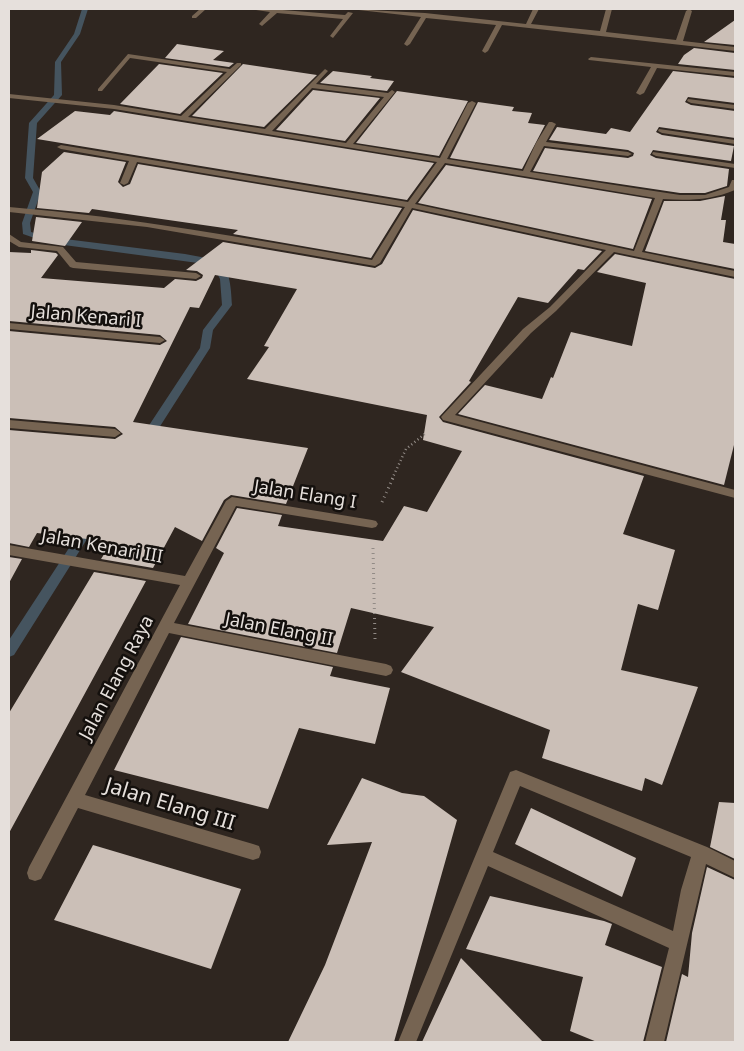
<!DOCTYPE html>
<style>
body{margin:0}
#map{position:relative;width:744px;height:1051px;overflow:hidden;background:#2f2620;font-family:"Noto Sans",sans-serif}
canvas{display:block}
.frame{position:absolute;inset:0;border:10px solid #e6e0dc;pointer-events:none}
</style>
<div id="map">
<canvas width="744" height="1051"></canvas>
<div class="frame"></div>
</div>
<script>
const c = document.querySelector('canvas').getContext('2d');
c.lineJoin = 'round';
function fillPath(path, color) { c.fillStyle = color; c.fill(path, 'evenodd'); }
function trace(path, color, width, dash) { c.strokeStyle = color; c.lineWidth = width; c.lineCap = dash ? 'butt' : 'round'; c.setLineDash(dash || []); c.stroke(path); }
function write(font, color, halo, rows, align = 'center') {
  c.font = font + ' "Noto Sans",sans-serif'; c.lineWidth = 5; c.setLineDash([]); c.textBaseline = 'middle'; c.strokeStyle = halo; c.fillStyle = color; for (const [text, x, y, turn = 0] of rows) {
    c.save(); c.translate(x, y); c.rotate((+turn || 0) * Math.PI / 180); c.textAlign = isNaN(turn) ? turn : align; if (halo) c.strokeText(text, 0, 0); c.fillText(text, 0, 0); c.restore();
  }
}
fillPath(new Path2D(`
 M 82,9 L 88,9 L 80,34 L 61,62 L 62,95 L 37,123 L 33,178 L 41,192 L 30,223 L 31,232 L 49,237 L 185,254 L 217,260 C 231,266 231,292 232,305 L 213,330 L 210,348 L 150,442 L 146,443 L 140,439 L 200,348 L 203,330 L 222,305 L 220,279 L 213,265 L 49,243 L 23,234 L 22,223 L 33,192 L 25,178 L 29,123 L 54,95 L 55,62 L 74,34 Z
 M 90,521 L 94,522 L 96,525 L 94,528 L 14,655 L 9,657 L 9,640 L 86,522 Z`), '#45545f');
fillPath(new Path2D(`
 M 735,20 L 735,45 L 704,42 Z
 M 177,44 L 224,51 L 213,60 L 234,63 L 229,67 L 165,58 Z
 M 694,48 L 735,53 L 735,70 L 678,64 L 684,55 Z
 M 159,64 L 223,73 L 180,114 L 120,104 Z
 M 243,64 L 317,75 L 264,127 L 192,116 Z
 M 333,71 L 372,76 L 370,78 L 394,81 L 387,91 L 320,83 Z
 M 673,71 L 735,78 L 735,103 L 688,97 L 685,102 L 691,105 L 735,111 L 735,138 L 659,127 L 656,132 L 662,135 L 734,146 L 731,161 L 653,150 L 650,155 L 656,158 L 729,169 L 727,186 L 705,193 L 680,193 L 533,171 L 545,148 L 628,158 L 633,156 L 634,153 L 628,150 L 549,140 L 557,127 L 606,134 L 611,128 L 630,132 Z
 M 313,90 L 380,98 L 345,141 L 276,130 Z
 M 397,91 L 468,101 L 439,156 L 356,143 Z
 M 478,102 L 514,107 L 512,111 L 532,113 L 528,123 L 545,125 L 522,169 L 450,158 Z
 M 75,111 L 110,115 L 114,111 L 434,163 L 407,200 L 37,139 Z
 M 64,152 L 126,162 L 118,182 L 123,187 L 130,184 L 138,164 L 402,208 L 371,258 L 233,234 L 238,230 L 92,209 L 89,213 L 37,208 L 42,172 Z
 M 446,165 L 652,199 L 633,249 L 418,203 Z
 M 725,196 L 721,220 L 726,220 L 723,242 L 735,244 L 735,269 L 645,251 L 664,201 L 700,201 Z
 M 413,210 L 602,251 L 584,270 L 578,269 L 548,303 L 518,297 L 469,381 L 471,382 L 439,417 L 443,422 L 644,476 L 623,534 L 675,550 L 658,610 L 638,604 L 621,670 L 698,687 L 662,785 L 645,778 L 642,791 L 542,758 L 550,730 L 401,672 L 434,627 L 351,608 L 337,653 L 188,624 L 224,553 L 216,548 L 237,508 L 282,515 L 278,526 L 383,541 L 404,506 L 427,512 L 462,451 L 423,440 L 427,415 L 247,379 L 269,347 L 264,346 L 297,289 L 215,275 L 199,308 L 190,307 L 133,422 L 308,448 L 286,504 L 231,495 L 224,500 L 202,541 L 175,527 L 153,568 L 101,559 L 112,542 L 37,533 L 29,547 L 9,543 L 9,430 L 115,439 L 123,434 L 115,427 L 9,418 L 9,331 L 160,345 L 167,341 L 160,335 L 9,321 L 9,252 L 31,253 L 31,250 L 56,253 L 58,255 L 41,278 L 164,288 L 175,279 L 196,281 L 202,278 L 203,275 L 197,271 L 186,270 L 223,242 L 375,268 L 382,264 Z
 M 36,217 L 82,222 L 65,246 L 32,241 Z
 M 615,254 L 735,279 L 735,441 L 724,485 L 458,414 L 485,385 L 542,399 L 551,377 L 553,378 L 571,332 L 632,346 L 646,283 L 597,272 Z
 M 9,557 L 22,559 L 9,583 Z
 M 94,572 L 146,581 L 9,833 L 9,713 Z
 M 181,637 L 333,667 L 330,676 L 390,688 L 375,744 L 299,728 L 268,809 L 114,770 Z
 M 362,778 L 402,793 L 424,796 L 457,820 L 394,1042 L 288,1042 L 325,965 L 372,842 L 327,845 Z
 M 719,802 L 735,803 L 735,859 L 710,847 Z
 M 531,808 L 636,858 L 622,897 L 515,844 Z
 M 93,845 L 241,889 L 211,969 L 54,920 Z
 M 707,867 L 735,880 L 735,1042 L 666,1042 L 682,974 L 688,977 L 692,933 Z
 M 490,896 L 604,921 L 612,924 L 605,945 L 662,967 L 643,1042 L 597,1042 L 570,1031 L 583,977 L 466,949 Z
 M 461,958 L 543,1042 L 422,1042 Z`), '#cbbfb7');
trace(new Path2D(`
 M 392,479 L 406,449 L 426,433`), '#928b86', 2.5, [1, 3]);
trace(new Path2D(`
 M 382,502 L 393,478
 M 373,548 L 375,639`), '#928b86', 3, [1, 4]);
fillPath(new Path2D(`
 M 200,9 L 206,9 L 196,18 L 192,18 L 192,16 Z
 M 249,9 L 270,9 L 345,15 L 348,12 L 353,13 L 333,38 L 330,36 L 343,19 L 277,13 L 262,26 L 259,24 L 270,12 Z
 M 350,9 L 425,13 L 526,24 L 533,9 L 539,9 L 531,24 L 600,31 L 606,9 L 612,9 L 606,32 L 676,40 L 686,11 L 689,9 L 692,11 L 683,41 L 735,47 L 735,51 L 502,25 L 488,51 L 485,53 L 482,51 L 496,25 L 426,18 L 410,44 L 407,46 L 404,44 L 421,17 Z
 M 128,54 L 230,69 L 237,63 L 241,63 L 241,65 L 188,117 L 265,129 L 325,69 L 328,71 L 316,84 L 388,93 L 392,90 L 395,92 L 353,144 L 440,158 L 468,103 L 472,101 L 476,103 L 447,159 L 523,171 L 536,143 L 549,122 L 552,122 L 556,124 L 546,142 L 628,152 L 632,154 L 628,156 L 544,146 L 530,172 L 680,195 L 705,195 L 729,187 L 732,180 L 735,180 L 735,190 C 711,200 689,201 663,199 L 642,252 L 735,271 L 735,277 L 614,252 L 556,311 L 531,333 L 455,415 L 735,490 L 735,498 L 443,420 L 441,417 L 523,329 L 550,307 L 606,250 L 412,208 L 380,263 L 375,266 L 147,227 L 9,212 L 9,207 C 131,217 252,239 372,260 L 405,207 L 137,162 L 128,183 L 124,185 L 120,183 L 129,161 L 61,149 L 57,147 L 61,145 L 408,202 L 437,162 L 114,109 L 9,98 L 9,94 L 114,105 L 181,116 L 227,72 L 130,58 L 102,91 L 98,91 L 98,89 ZM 312,88 L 384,97 L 346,143 L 272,131 ZM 445,163 L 655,198 L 634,251 L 415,204 Z
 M 591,57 L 735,72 L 735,76 L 657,68 L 644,93 L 640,95 L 636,93 L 651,67 L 589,60 L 588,59 Z
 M 688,99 L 735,105 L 735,109 L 691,103 L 687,101 Z
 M 659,129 L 735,140 L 735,144 L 662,133 L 658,131 Z
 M 653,152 L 735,164 L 735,168 L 656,156 L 652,154 Z
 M 9,234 L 21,242 L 63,247 L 76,262 L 196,273 L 201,276 L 196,279 L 73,268 L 70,267 L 57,251 L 19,247 L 9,241 Z
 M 9,323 L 160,337 L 165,340 L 160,343 L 9,329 Z
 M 9,420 L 115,429 L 121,433 L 115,437 L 9,428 Z
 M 232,497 L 372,520 L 376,521 L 378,524 L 376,527 L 372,528 L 236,506 L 174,623 L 386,664 L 391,666 L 393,670 L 391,674 L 386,676 L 169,633 L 85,795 L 253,844 L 259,846 L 261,852 L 259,858 L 253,860 L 78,808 L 41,879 L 35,881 L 29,879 L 27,873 L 29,867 L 180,585 L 9,555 L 9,545 L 185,576 L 226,501 Z
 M 516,770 L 707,847 L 735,861 L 735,878 L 706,864 L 664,1042 L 645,1042 L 669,948 L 488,866 L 416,1042 L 398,1042 L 508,777 L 510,772 ZM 520,786 L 691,857 L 681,890 L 673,931 L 493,852 Z`), '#766452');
write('18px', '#e6e0dc', '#14100d', [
 ["Jalan Kenari I",86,317,5],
 ["Jalan Elang I",305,495,9],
 ["Jalan Kenari III",102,547,10],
 ["Jalan Elang II",279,630,11],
 ["Jalan Elang Raya",117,678,-62]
]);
write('21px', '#e6e0dc', '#14100d', [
 ["Jalan Elang III",170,805,17]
]);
</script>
